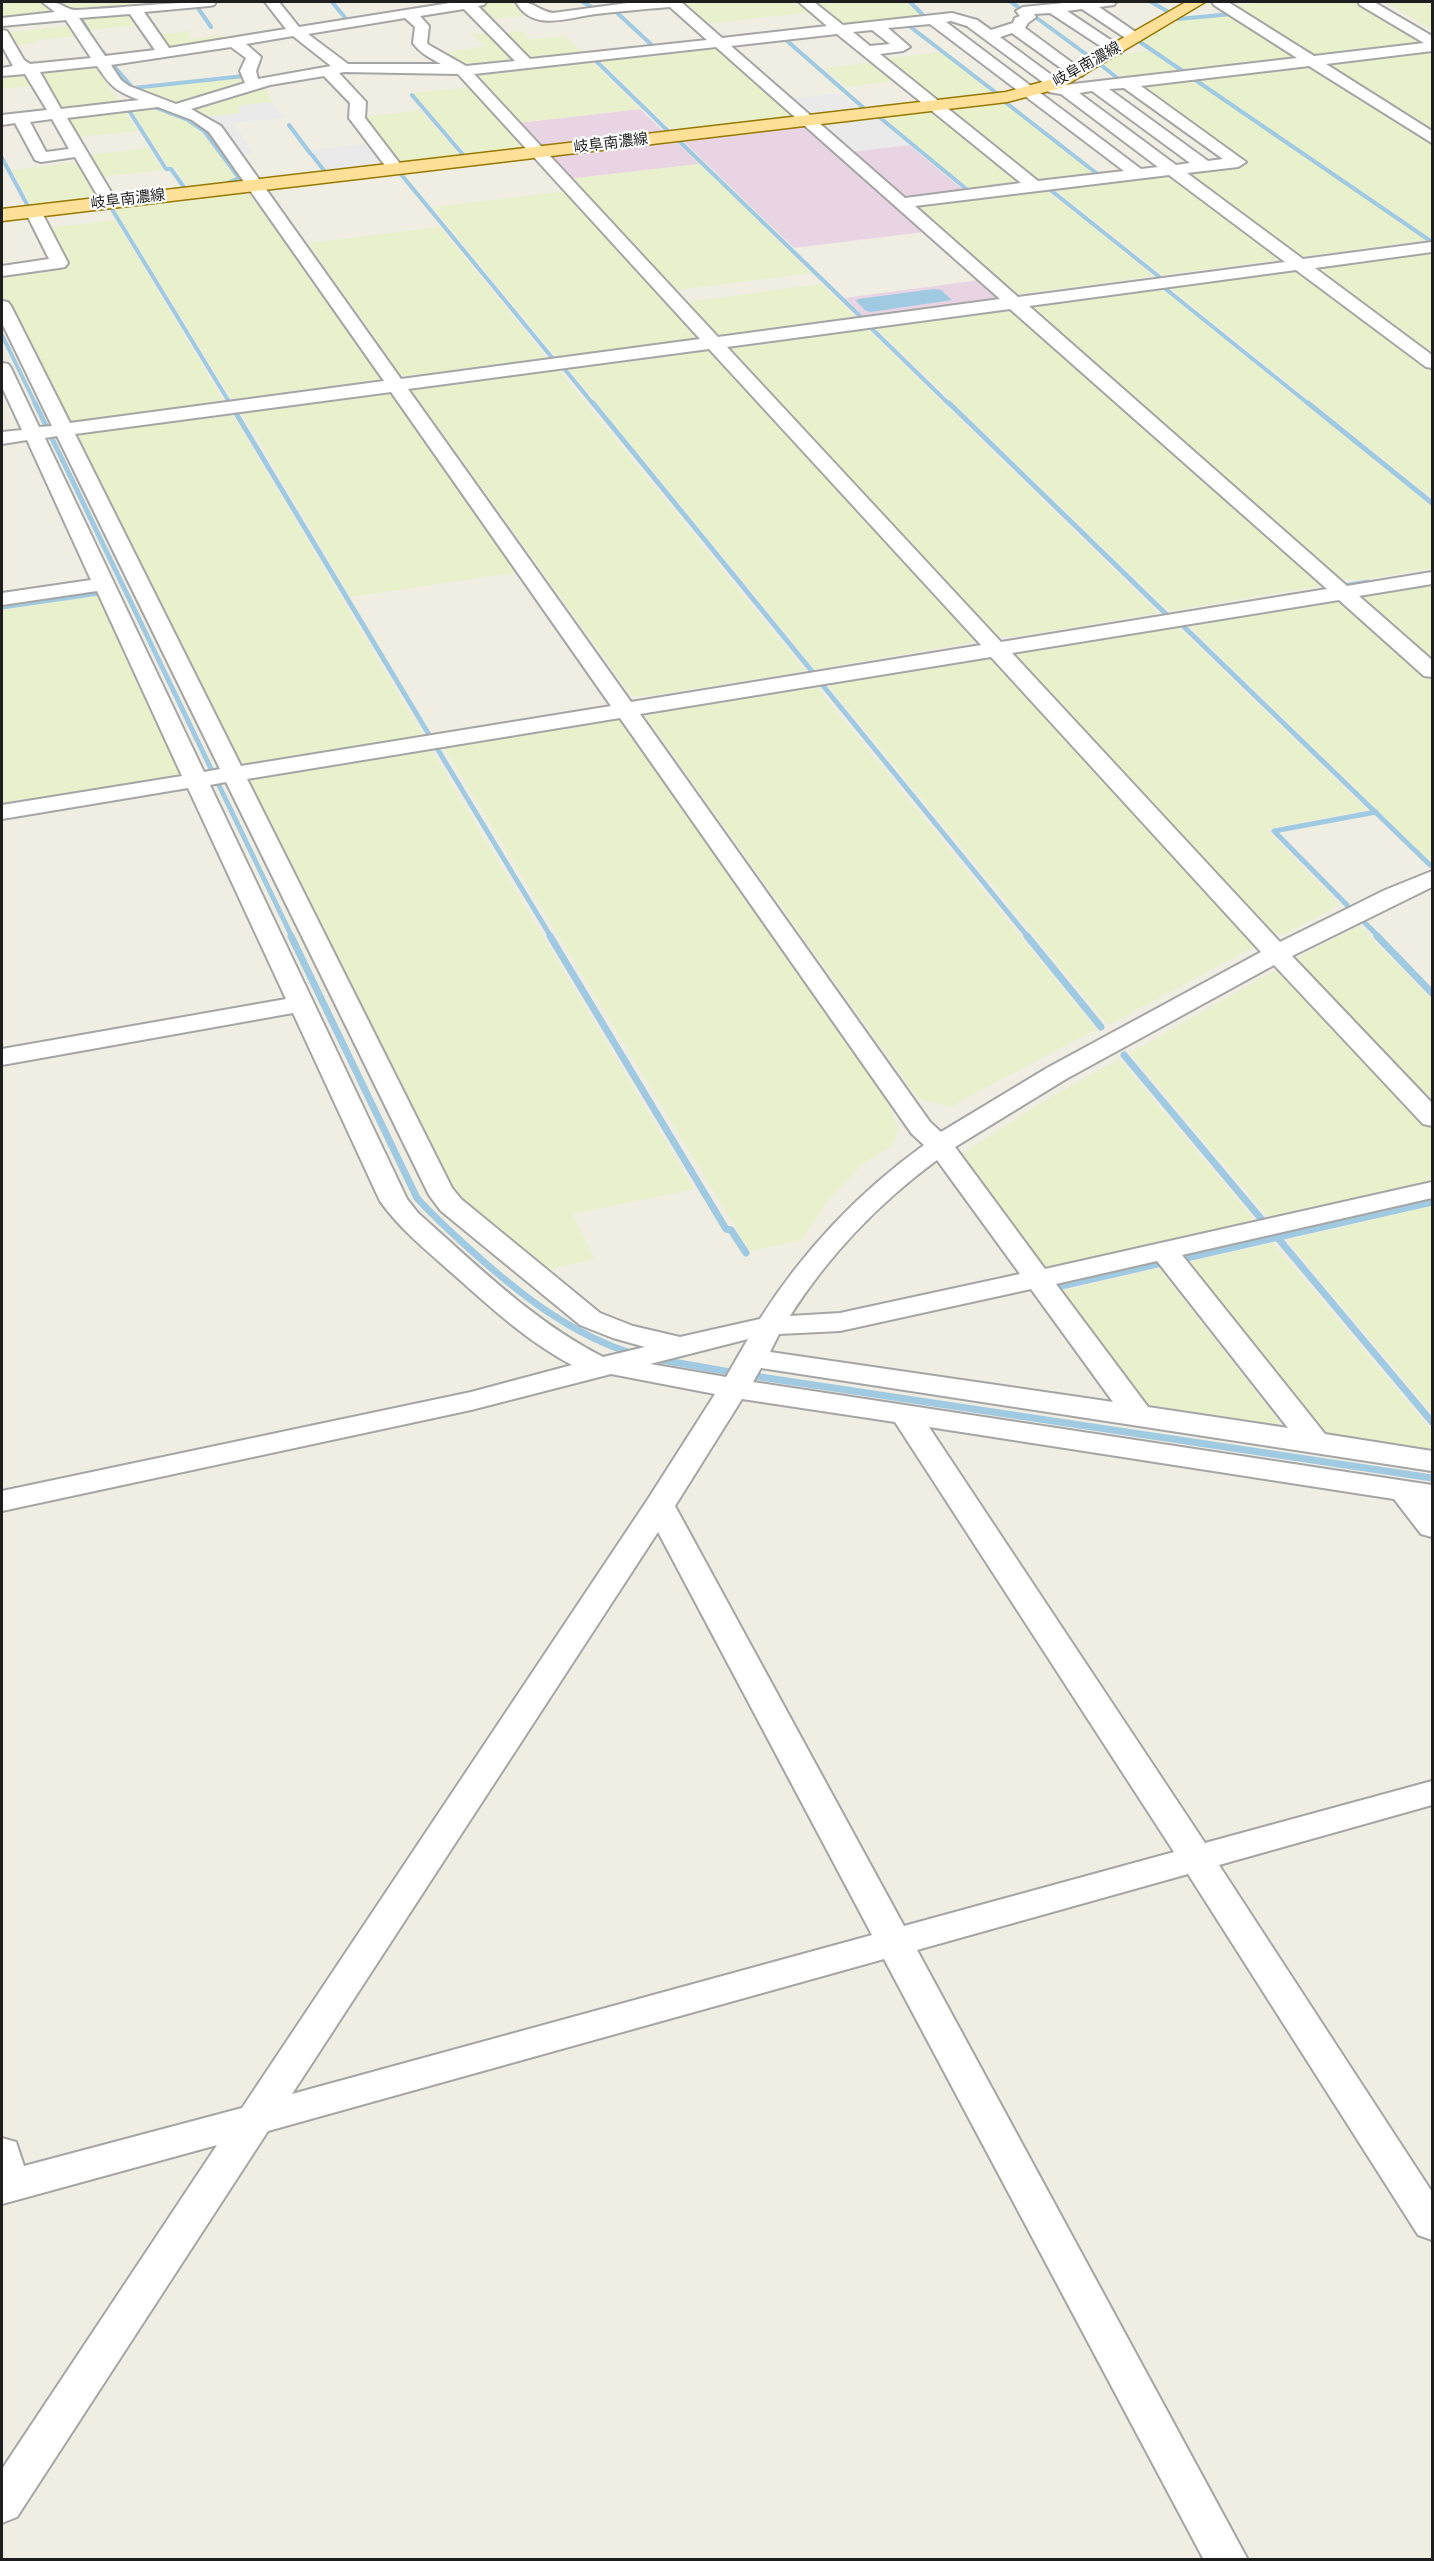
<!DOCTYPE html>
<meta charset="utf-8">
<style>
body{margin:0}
#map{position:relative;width:1434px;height:2561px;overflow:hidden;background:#f0ede3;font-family:Poppins,sans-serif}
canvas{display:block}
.frame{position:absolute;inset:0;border:3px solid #1e1e1e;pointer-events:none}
</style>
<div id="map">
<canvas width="1434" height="2561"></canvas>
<div class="frame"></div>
</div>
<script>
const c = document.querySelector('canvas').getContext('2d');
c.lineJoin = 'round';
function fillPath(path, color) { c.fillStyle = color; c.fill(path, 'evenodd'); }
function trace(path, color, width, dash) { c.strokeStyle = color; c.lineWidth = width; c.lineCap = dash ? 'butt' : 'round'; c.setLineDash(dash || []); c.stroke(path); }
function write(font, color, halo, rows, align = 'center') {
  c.font = font + ' Poppins,"Noto Sans JP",sans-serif'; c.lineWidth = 4.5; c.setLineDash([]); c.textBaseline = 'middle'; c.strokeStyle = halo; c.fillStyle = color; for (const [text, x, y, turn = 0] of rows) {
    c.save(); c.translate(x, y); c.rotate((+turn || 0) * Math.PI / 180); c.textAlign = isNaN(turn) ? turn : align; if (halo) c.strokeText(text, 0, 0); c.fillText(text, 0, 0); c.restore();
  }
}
fillPath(new Path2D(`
 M 640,109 L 665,133 L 540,147 L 517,123 Z
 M 804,125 L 924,232 L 794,248 L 680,138 Z
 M 674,139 L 699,164 L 568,179 L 545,154 Z
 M 909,145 L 967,193 L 904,200 L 849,152 Z
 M 979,280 L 999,298 L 863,316 L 845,298 Z`), '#e9d4e3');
fillPath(new Path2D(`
 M 2,2 L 40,2 L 58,12 L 2,19 Z
 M 59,2 L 137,2 L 140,6 L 75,12 Z
 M 490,2 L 512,2 L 521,9 L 518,10 L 524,16 L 487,19 L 475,4 Z
 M 682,2 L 795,2 L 811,12 L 706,24 Z
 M 813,2 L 907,2 L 921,17 L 843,26 Z
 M 1271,2 L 1361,2 L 1429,43 L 1307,56 L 1230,6 Z
 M 1386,2 L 1432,2 L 1432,30 Z
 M 131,13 L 138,25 L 90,30 L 82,18 L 88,15 Z
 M 1233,14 L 1300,57 L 1186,70 L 1141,40 L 1172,21 Z
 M 69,26 L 75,36 L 37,40 L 38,43 L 12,45 L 4,33 Z
 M 191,31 L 188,39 L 221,35 L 225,40 L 169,50 L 156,35 Z
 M 522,31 L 530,40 L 565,36 L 585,55 L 528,61 L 502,33 Z
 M 491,33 L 518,62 L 465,66 L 443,53 L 485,46 L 472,34 Z
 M 714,47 L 794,117 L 674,131 L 598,58 Z
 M 1432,49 L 1432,135 L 1319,63 L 1320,62 Z
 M 1149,51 L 1178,71 L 1124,77 L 1101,63 L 1114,55 Z
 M 940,52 L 994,94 L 935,100 L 883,59 Z
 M 589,59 L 640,109 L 517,123 L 473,74 Z
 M 877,62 L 900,80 L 847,87 L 825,68 Z
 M 93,64 L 122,106 L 59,111 L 38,69 Z
 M 1312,64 L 1432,141 L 1432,239 L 1195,77 Z
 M 24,71 L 35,85 L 2,89 L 2,73 Z
 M 245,76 L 248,85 L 192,100 L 169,103 L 134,88 Z
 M 1188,77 L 1425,240 L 1299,257 L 1179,171 L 1245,163 L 1137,83 Z
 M 260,87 L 264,87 L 273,102 L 237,106 L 242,113 L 208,117 L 191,106 Z
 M 472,87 L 527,148 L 468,155 L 413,93 Z
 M 1001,101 L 1095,175 L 1037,182 L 945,108 Z
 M 130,108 L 154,108 L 196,126 L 237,178 L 224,184 L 189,188 L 175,167 L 169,167 Z
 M 123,109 L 138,131 L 76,137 L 65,115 Z
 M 935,109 L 1027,184 L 972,190 L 882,116 Z
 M 420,110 L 460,156 L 412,162 L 398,161 L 363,117 Z
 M 148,148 L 162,170 L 101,177 L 87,155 Z
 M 80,162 L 102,198 L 32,206 L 12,170 Z
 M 699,164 L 811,273 L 671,291 L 568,179 Z
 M 1167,172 L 1283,259 L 1163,275 L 1052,187 Z
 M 1043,188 L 1154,276 L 1020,294 L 1013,293 L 911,204 Z
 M 234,191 L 250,195 L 383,380 L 233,401 L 113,206 Z
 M 568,191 L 702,337 L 556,357 L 433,207 Z
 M 115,220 L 226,405 L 67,424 L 2,297 L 2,273 L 67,265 L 47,228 Z
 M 440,227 L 547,359 L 402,376 L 308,243 Z
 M 1432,249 L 1432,358 L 1309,267 L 1312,265 Z
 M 1293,268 L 1300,270 L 1432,368 L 1432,498 L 1166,285 Z
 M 821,284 L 856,317 L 715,336 L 680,303 Z
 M 1158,286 L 1432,507 L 1432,568 L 1361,580 L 1336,579 L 1025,306 Z
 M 1012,308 L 1319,579 L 1322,586 L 1169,611 L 872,324 Z
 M 864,326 L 1158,613 L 1014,637 L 991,635 L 723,347 Z
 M 712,349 L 974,634 L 975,642 L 815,669 L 567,366 Z
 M 556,367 L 805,671 L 649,696 L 632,696 L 410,388 Z
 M 381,390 L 390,392 L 518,572 L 351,597 L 240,409 Z
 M 230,411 L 424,737 L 242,766 L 236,765 L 71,434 Z
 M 1432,582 L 1432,663 L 1357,597 L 1360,594 Z
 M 100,595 L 183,772 L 177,777 L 2,807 L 2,610 Z
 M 1335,598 L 1343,600 L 1432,679 L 1432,863 L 1185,622 Z
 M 1175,624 L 1367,810 L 1266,829 L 1339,905 L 1287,933 L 1268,934 L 1009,655 L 1012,651 Z
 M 987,655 L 995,657 L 1259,944 L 1108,1025 L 825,681 Z
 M 813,683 L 1096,1029 L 950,1107 L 918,1098 L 644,714 L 648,710 Z
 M 618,717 L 889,1104 L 898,1130 L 893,1145 L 862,1164 L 828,1201 L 802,1240 L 750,1251 L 441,743 Z
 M 429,746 L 694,1189 L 573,1214 L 594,1259 L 543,1271 L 462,1201 L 446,1181 L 243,780 L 249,775 Z
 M 1359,926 L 1432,1000 L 1432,1108 L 1293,960 Z
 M 1281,967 L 1432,1129 L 1432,1182 L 1270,1219 L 1130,1053 Z
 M 1119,1059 L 1256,1222 L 1055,1269 L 1040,1265 L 960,1155 L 1038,1105 Z
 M 1432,1206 L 1432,1413 L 1287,1240 Z
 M 1273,1243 L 1432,1431 L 1432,1454 L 1336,1439 L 1320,1431 L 1185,1263 Z
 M 1159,1268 L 1288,1433 L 1141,1407 L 1058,1292 Z`), '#e9f0cc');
fillPath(new Path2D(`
 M 839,93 L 859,110 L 808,116 L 788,99 Z
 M 272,102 L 284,118 L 233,123 L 254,153 L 243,155 L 222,126 L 208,117 L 241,113 L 237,106 Z
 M 874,116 L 909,145 L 849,152 L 816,123 Z
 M 372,143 L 389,164 L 328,171 L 311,150 Z`), '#eaeaea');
fillPath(new Path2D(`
 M 934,289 L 941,290 L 952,300 L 871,312 L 866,311 L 856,301 L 858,299 Z`), '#9fcae1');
trace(new Path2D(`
 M 332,2 L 347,20
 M 583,2 L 593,8 L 599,8
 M 910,2 L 925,17 L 919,19
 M 1011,2 L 1021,9 L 1027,8
 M 1151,2 L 1167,11
 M 196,5 L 211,27
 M 143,6 L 186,2
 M 613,9 L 655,48
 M 1034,16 L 1090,57
 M 81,19 L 88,30
 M 1178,19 L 1232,14
 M 908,25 L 999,95
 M 785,39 L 866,110
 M 1140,42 L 1187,74
 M 103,52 L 108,58
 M 594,59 L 670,133
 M 112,64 L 133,88 L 244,76
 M 1101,65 L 1121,81
 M 1191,77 L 1432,242
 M 412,95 L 465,157
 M 1005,102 L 1100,176 L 1094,177
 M 157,108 L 188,120 L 204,131 L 239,178 L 221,186
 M 128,109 L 166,169 L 171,169 L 186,190 L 192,189
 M 878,116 L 970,192 L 974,192
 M 289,125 L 310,153
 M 677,139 L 863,319
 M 312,155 L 326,173 L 331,172
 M 2,158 L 29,208
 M 400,173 L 554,360
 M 1048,188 L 1162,279
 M 110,206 L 231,405
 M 1162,286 L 1310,405
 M 868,325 L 950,405
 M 2,335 L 36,405
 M 562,366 L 594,405`), '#9fcae1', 4);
trace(new Path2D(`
 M 35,403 L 292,937
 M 593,403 L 815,675
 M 949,403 L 1167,615
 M 1308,403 L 1432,503
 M 234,410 L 431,738
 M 1344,586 L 1368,582
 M 2,607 L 106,592
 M 1180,623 L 1430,865
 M 820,682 L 1028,937
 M 435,745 L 551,937
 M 1347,905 L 1274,831 L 1376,812
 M 1365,923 L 1379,937`), '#9fcae1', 5);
trace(new Path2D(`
 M 291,936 L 417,1198 C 435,1218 454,1235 474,1253 C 522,1296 571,1334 633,1354
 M 550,936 L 726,1229 L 731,1230 L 746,1253
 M 1027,936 L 1101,1027
 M 1377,936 L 1432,993
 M 1124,1055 L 1263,1221
 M 1277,1237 L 1432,1422
 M 1182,1259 L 1432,1202
 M 1057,1287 L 1166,1262
 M 656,1359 L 736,1373
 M 747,1375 L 1432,1478`), '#9fcae1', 7);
const minor = new Path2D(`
 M 42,2 C 61,0 65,10 76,10 C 123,8 169,2 216,2 L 214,5 L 209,6 L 144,12 L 169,48 L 286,29 L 265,2 L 279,2 L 299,27 L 456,2 L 486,2 L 484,5 L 478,6 L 530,59 L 707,40 L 670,7 C 645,9 621,11 596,14 C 570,17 533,33 516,2 C 537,2 536,10 553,13 L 635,2 L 681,2 L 722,38 L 827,26 L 799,2 L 814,2 L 843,25 L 952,13 L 977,20 L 991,30 L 1013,23 L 1015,18 L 1020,16 L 1016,11 L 1023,7 L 1074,2 L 1116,2 L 1114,5 L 1099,7 L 1140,35 L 1142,38 L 1140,41 L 1130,41 L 1082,9 L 1067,11 L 1121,47 L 1123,50 L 1121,53 L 1111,53 L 1050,13 L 1034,14 L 1036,17 L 1028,23 L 1025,28 L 1082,70 L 1085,73 L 1082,76 L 1072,76 L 1012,33 L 1000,37 L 1065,85 L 1297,58 L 1214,5 L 1212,2 L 1228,2 L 1314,56 L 1424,43 L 1360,5 L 1358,2 L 1374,2 L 1432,36 L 1432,51 L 1326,64 L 1432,131 L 1432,143 L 1309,66 L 1141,86 L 1246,162 L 1238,167 L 1187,173 L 1303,259 L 1432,242 L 1432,252 L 1315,268 L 1432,355 L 1432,368 L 1426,367 L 1296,270 L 1029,306 L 1347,586 L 1432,572 L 1432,584 L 1359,596 L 1432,660 L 1432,677 L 1424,676 L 1339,600 L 1012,653 L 1280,942 L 1385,890 L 1432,871 L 1432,887 L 1292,956 L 1432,1103 L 1432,1126 L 1423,1124 L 1274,965 L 1066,1079 L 955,1147 L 1045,1269 L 1432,1182 L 1432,1198 L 1182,1255 L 1325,1434 L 1432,1451 L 1432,1471 L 761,1368 L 753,1382 L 1432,1485 L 1432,1537 L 1421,1534 L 1394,1499 L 929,1427 L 1205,1843 L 1432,1781 L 1432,1805 L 1219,1865 L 1432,2192 L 1432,2240 L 1418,2235 L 1188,1874 L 917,1950 L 1248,2560 L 1204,2560 L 884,1959 L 268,2131 L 17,2517 L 2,2523 L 2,2469 L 217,2145 L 2,2204 L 2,2138 L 16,2142 L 24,2166 L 242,2108 L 648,1499 L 715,1394 L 611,1374 L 471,1410 L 2,1511 L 2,1491 L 471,1392 L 572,1365 C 527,1341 490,1307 452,1273 C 426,1250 400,1229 380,1201 L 293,1013 L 2,1065 L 2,1049 L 286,999 L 188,788 L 2,819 L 2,805 L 182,776 L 97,591 L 2,605 L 2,593 L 91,580 L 27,440 L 2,444 L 2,432 L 22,430 L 2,387 L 2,363 L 8,364 L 11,368 L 39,427 L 52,426 L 2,323 L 2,301 L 8,302 L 11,306 L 70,423 L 384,381 L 209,132 L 192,120 L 158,107 L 67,118 L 117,202 L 109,207 L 103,205 L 75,157 L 41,162 L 35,160 L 15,123 L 2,125 L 2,115 L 47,110 L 25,74 L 2,76 L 2,68 L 13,66 L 2,46 L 2,30 L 7,31 L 24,60 L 30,64 L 91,58 L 66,20 L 2,26 L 2,18 L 55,12 ZM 464,9 L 515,61 L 466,66 L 429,45 L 427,43 L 429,26 L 420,16 ZM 130,14 L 155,50 L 105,56 L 79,18 ZM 405,18 L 415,27 L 413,43 C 420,53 430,58 441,64 L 348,64 L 308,34 ZM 951,21 L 967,26 L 1048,86 L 1046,89 L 1049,92 L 1061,94 L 1158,167 L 1141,169 L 946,22 ZM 930,24 L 1124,171 L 1038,181 L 880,54 L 903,51 L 910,47 L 888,28 ZM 872,30 L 890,44 L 870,46 L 853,32 ZM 837,34 L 1021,183 L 905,198 L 731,46 ZM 293,36 L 331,66 L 258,79 L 256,71 L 261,57 L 246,44 ZM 231,47 L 246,58 L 240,71 L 245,83 L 176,104 L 129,86 L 121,80 L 111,65 ZM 716,47 L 1000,299 L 718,337 L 474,74 ZM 97,66 C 111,87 116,91 139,100 L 61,109 L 40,72 ZM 344,72 L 458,74 L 700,339 L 401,379 L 221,126 L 191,109 L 270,85 L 324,76 L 350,103 L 349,118 L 390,172 L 402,172 L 404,169 L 365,118 L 366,102 L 339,73 ZM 1124,88 L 1223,159 L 1208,161 L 1109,89 ZM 1092,91 L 1190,163 L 1176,165 L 1079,93 ZM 52,119 L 69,149 L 46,152 L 30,122 ZM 1169,175 L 1285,262 L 1018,297 L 915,206 ZM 1010,309 L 1327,589 L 1001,642 L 727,347 ZM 709,349 L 981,645 L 631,702 L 408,389 ZM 391,392 L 611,706 L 241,766 L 75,434 ZM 57,436 L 220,769 L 204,772 L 45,438 ZM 991,657 L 1261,952 L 1047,1068 L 941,1132 L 930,1122 L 640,714 ZM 620,718 L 912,1134 L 924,1145 C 859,1192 803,1251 760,1319 L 680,1337 L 633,1326 L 600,1313 L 461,1199 L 452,1188 L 247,779 ZM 226,782 L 429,1195 L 441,1211 L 580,1325 L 613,1338 L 645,1347 L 603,1357 C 532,1321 477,1265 418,1213 L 407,1199 L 210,785 ZM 937,1160 L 1020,1274 L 840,1313 L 790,1316 C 828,1256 880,1202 937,1160 ZM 1157,1261 L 1288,1428 L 1148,1407 L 1056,1284 ZM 1031,1289 L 1113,1402 L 770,1352 L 779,1334 L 840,1331 ZM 748,1339 L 726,1377 L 650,1364 ZM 742,1399 L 895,1422 L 1174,1852 L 904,1926 L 675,1506 ZM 658,1532 L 872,1935 L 292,2094 Z
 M 33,206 L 41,211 L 68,263 L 65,267 L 59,268 L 2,276 L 2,266 L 49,259 L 25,211 Z`);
const major = new Path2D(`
 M 1186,2 L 1205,2 L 1061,88 L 1007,102 L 2,221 L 2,209 L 1006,92 L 1049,80 Z`);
trace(minor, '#a5a5a5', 4);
trace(major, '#977900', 3);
fillPath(minor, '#fff');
fillPath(major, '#ffe098');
write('15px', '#1e1e1e', '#fff', [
 ["岐阜南濃線",1087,65,-29],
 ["岐阜南濃線",611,144,-7],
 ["岐阜南濃線",128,200,-7]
]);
</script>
